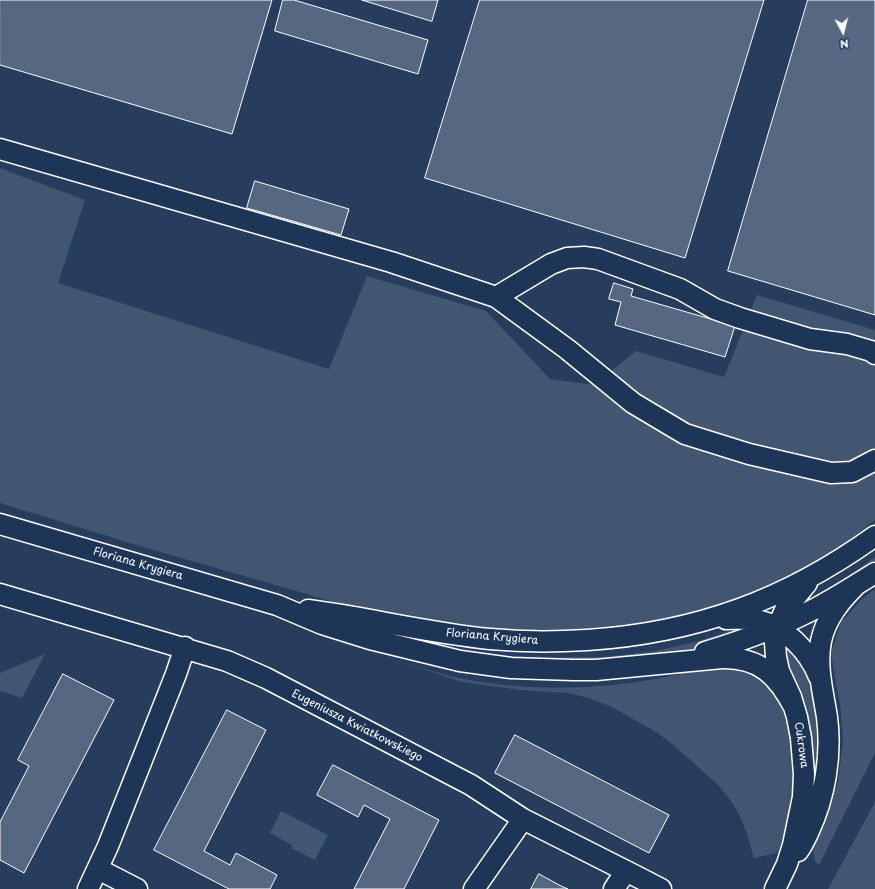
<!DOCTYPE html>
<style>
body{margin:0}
#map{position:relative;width:875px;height:889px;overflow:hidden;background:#263d5e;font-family:"Playpen Sans",sans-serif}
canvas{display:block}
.north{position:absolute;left:823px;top:12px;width:40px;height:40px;-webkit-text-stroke:3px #1d3557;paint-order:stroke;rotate:173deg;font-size:11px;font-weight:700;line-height:16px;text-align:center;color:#fff}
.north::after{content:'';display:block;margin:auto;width:14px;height:18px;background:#fff;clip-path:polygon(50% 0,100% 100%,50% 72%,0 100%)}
</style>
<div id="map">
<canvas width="875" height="889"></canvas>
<div class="north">N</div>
</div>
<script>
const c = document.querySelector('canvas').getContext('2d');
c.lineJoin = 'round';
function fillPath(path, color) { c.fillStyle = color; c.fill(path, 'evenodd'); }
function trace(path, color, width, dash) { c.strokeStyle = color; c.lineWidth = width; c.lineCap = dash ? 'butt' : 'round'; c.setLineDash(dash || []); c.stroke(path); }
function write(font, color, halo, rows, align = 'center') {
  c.font = font + ' "Playpen Sans",sans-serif'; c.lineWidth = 4; c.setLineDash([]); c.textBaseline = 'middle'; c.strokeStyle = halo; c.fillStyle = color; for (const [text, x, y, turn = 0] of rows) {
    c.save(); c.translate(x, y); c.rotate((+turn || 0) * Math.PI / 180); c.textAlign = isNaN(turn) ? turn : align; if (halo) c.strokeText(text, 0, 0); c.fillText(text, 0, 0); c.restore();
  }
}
fillPath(new Path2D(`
 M 0,168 L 85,200 L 58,283 L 329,369 L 367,276 L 486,311 L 550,379 L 594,385 L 636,351 L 724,377 L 757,295 L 875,330 L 875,520 L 831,554 L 785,579 L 739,599 L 673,619 L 614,630 L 557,632 L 492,628 L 437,621 L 362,610 L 143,547 L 0,503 Z
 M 875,557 L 875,566 L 803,604 L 806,601 L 847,577 Z
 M 875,589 L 875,753 L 819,865 L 815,861 L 813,850 L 814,844 L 827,814 L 838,782 L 843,741 L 840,704 L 835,678 L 831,653 L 841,622 L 862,599 Z
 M 741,630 L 743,630 L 705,646 L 665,656 L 623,662 L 487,660 L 450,648 L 487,654 L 535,658 L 605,657 L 655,651 L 696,642 L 729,631 Z
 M 784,645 L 786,645 C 790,650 795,654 798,660 C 817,690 818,729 818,763 L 816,768 L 814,767 L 813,764 L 786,667 Z
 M 45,654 L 22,698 L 0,691 L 0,673 Z
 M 402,662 C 423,668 443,675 464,679 C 515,689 569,690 621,684 C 639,682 657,679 675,675 C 694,671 721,664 740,668 C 782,677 791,730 793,765 C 794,772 795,779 794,786 C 793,809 786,832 777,853 L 754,858 L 747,834 L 740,816 L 729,798 L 716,783 L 670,742 L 656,732 L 610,706 L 585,697 L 568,693 L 520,690 L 462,682 Z
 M 875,802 L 875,889 L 828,889 Z
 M 281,811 L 328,835 L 315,860 L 291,848 L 292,845 L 270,833 Z`), '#425672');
const building = new Path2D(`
 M 0,0 L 272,0 L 232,134 L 0,65 Z
 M 283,0 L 294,0 L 428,40 L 418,74 L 275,31 Z
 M 362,0 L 438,0 L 432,21 Z
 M 480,0 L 764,0 L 685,258 L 425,178 Z
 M 808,0 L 875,0 L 875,315 L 728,271 Z
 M 255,181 L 349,209 L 341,235 L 247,208 Z
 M 614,283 L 633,289 L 631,296 L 735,326 L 725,357 L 615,325 L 621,302 L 609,299 Z
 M 63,674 L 114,700 L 24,873 L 0,860 L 0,822 L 29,766 L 18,760 Z
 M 227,710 L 266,730 L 204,851 L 230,865 L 236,853 L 277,875 L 270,889 L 229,889 L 154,850 Z
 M 515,735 L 669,815 L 649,853 L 495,773 Z
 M 333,765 L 439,820 L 404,889 L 354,889 L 390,819 L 364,805 L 358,817 L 317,795 Z
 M 539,874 L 561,886 L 568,889 L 531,889 Z`);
fillPath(building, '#556781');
trace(building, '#fff', 1);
const minor = new Path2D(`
 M 0,149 L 391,262 L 496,297 L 567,349 L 633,403 L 685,434 L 749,454 L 831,473 L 852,472 L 875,460
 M 496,297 L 551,264 L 567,258 L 584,257 L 598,259 L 680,289 L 715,309 L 740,318 L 810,339 L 847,344 L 871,351 L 875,354
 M 0,524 L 277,605 L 322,624 L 370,639 L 460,661 L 511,668 L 573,670 L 596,670 L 722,658 C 760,657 778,676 794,707
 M 0,594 L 227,661 L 266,678 L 471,785 L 523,819 L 626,871 L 614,889
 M 308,610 C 369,618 429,633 490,639 C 522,642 555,642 587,640 C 696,633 786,600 875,536
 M 726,619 C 737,619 746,618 757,620 C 785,626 809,651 819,677
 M 705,652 C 745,640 783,626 820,606 C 839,596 857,584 875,573
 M 798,851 C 802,846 805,839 808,833 C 825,797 832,756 827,717 C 823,692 816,666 821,641 C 826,618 840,601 856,585
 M 98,869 L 137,889
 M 626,871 L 661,889
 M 88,889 L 108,846 L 176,674 L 185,647
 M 474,889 L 523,819
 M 775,889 L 787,864 L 793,845 L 803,797 L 804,774 L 801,738 L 797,717 L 791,697 L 779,671 L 776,657 L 775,643 L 777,628 L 785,610 L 807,583`);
trace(minor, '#fff', 23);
trace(minor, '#1d3557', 20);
write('11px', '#fff', '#1d3557', [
 ["Floriana Krygiera",138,564,16],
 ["Floriana Krygiera",492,637,5],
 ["Eugeniusza Kwiatkowskiego",357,726,27],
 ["Cukrowa",801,745,82]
]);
</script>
